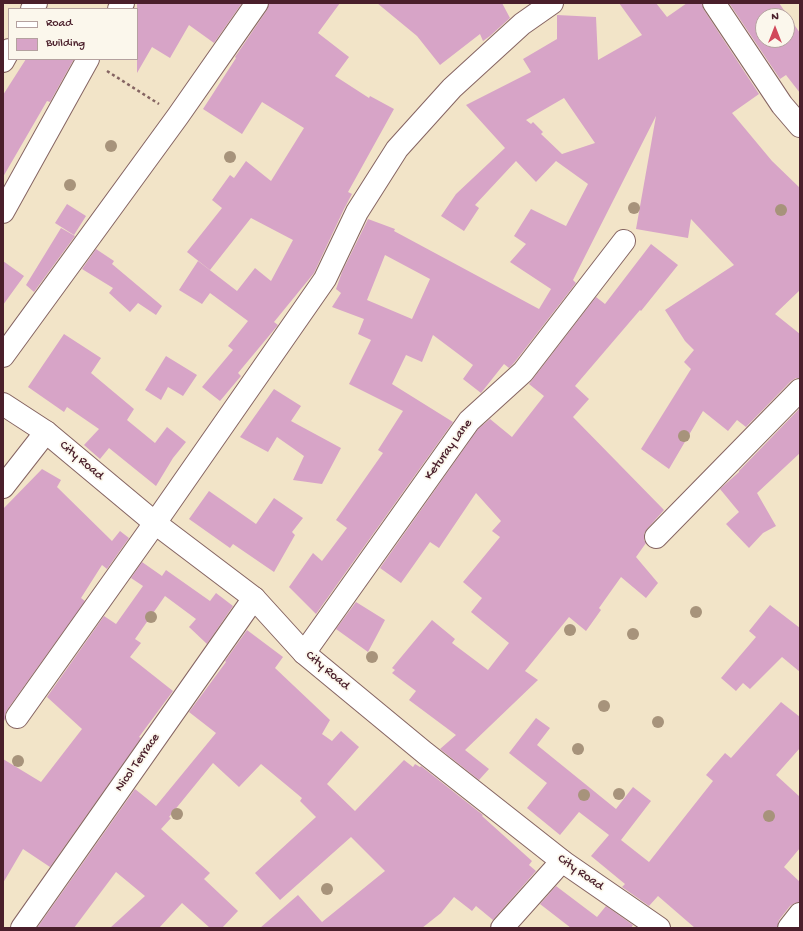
<!DOCTYPE html>
<style>
body{margin:0}
#map{position:relative;width:803px;height:931px;overflow:hidden;background:#f2e4c8;font-family:"Gochi Hand",sans-serif}
canvas{display:block}
.frame{position:absolute;inset:0;border:4px solid #4a1f2b;pointer-events:none}
.legend{position:absolute;left:8px;top:8px;width:130px;height:52px;box-sizing:border-box;background:#fbf7ec;border:1px solid #b4a19f;margin:0;padding:5px 7px;list-style:none;font-size:12px;color:#4a1f2b}
.legend li{display:flex;align-items:center;gap:8px;height:20px}
.legend b{width:20px;border:1px solid #b4a19f}
.north{position:absolute;left:755px;top:8px;width:40px;height:40px;box-sizing:border-box;background:#fbf7ec;border:1px solid #b4a19f;border-radius:50%;rotate:0deg;font-size:11px;font-weight:700;line-height:16px;text-align:center;color:#4a1f2b}
.north::after{content:'';display:block;margin:auto;width:14px;height:18px;background:#d1495b;clip-path:polygon(50% 0,100% 100%,50% 72%,0 100%)}
</style>
<div id="map">
<canvas width="803" height="931"></canvas>
<div class="frame"></div>
<ul class="legend">
<li><b style="height:5px;background:#fff"></b>Road</li>
<li><b style="height:11px;background:#d7a4c7"></b>Building</li>
</ul>
<div class="north">N</div>
</div>
<script>
const c = document.querySelector('canvas').getContext('2d');
c.lineJoin = 'round';
function fillPath(path, color) { c.fillStyle = color; c.fill(path, 'evenodd'); }
function trace(path, color, width, dash) { c.strokeStyle = color; c.lineWidth = width; c.lineCap = dash ? 'butt' : 'round'; c.setLineDash(dash || []); c.stroke(path); }
function write(font, color, halo, rows, align = 'center') {
  c.font = font + ' "Gochi Hand",sans-serif'; c.lineWidth = 3.5; c.setLineDash([]); c.textBaseline = 'middle'; c.strokeStyle = halo; c.fillStyle = color; for (const [text, x, y, turn = 0] of rows) {
    c.save(); c.translate(x, y); c.rotate((+turn || 0) * Math.PI / 180); c.textAlign = isNaN(turn) ? turn : align; if (halo) c.strokeText(text, 0, 0); c.fillText(text, 0, 0); c.restore();
  }
}
fillPath(new Path2D(`
 M 137,3 L 242,3 L 214,43 L 189,25 L 170,58 L 152,47 L 137,73 Z
 M 269,3 L 340,3 L 318,33 L 349,57 L 335,76 L 369,98 L 370,96 L 394,109 L 348,192 L 352,194 L 344,209 L 314,273 L 274,322 L 278,325 L 238,373 L 241,376 L 220,401 L 202,387 L 233,350 L 228,346 L 248,321 L 210,293 L 202,304 L 179,290 L 198,261 L 237,291 L 255,268 L 271,281 L 293,240 L 251,218 L 210,270 L 187,252 L 222,208 L 212,200 L 230,175 L 234,178 L 246,161 L 271,181 L 304,128 L 262,102 L 242,134 L 203,109 L 236,58 L 235,57 L 267,10 Z
 M 377,3 L 502,3 L 510,18 L 490,36 L 483,41 L 480,34 L 440,65 L 417,36 Z
 M 619,3 L 656,3 L 667,17 L 687,3 L 702,3 L 704,10 L 759,94 L 732,113 L 772,161 L 800,188 L 800,290 L 775,314 L 800,334 L 800,378 L 796,378 L 791,381 L 746,427 L 737,420 L 728,431 L 703,411 L 669,469 L 641,449 L 691,369 L 684,362 L 694,350 L 685,341 L 665,310 L 734,265 L 691,219 L 688,238 L 636,229 L 656,116 L 573,280 L 576,283 L 514,363 L 509,368 L 504,364 L 481,393 L 463,379 L 473,365 L 433,335 L 422,362 L 406,355 L 392,384 L 453,422 L 316,614 L 289,587 L 313,553 L 322,561 L 347,528 L 336,520 L 383,453 L 378,450 L 403,411 L 349,384 L 371,340 L 358,334 L 364,319 L 332,307 L 341,293 L 336,289 L 342,272 L 368,219 L 395,229 L 394,231 L 539,309 L 551,289 L 510,262 L 526,244 L 514,236 L 531,209 L 566,226 L 588,184 L 556,161 L 536,182 L 516,161 L 475,205 L 479,208 L 464,231 L 441,216 L 456,194 L 505,148 L 466,105 L 531,72 L 523,59 L 557,39 L 557,15 L 596,17 L 598,60 L 642,35 ZM 564,98 L 595,143 L 562,154 L 541,134 L 543,132 L 533,122 L 531,124 L 526,120 ZM 385,255 L 430,279 L 412,319 L 367,300 Z
 M 729,3 L 779,3 L 800,33 L 800,93 L 786,75 L 780,79 ZM 763,16 L 787,16 L 787,40 L 763,40 Z
 M 26,59 L 74,59 L 50,102 L 47,101 L 3,177 L 3,95 Z
 M 67,204 L 86,216 L 74,235 L 55,223 Z
 M 61,228 L 75,236 L 34,292 L 26,285 Z
 M 651,244 L 678,265 L 641,311 L 640,310 L 575,386 L 589,399 L 573,417 L 664,510 L 647,529 L 644,534 L 644,540 L 646,543 L 636,557 L 658,583 L 646,598 L 621,577 L 599,608 L 601,610 L 586,631 L 569,617 L 525,671 L 538,680 L 465,750 L 489,769 L 479,780 L 440,749 L 456,735 L 409,700 L 416,691 L 392,673 L 395,670 L 392,668 L 432,620 L 455,639 L 452,643 L 488,670 L 509,643 L 471,612 L 482,598 L 463,582 L 500,537 L 492,531 L 501,521 L 476,493 L 439,548 L 430,542 L 401,583 L 380,568 L 478,429 L 490,419 L 512,437 L 544,396 L 529,384 L 596,297 L 605,304 Z
 M 96,249 L 114,261 L 112,264 L 162,306 L 156,315 L 138,303 L 130,312 L 109,293 L 113,288 L 82,269 Z
 M 3,261 L 24,276 L 3,305 Z
 M 64,334 L 101,358 L 91,373 L 134,409 L 127,420 L 155,443 L 167,427 L 186,442 L 173,458 L 156,486 L 109,448 L 100,459 L 84,445 L 99,429 L 67,407 L 64,412 L 28,387 Z
 M 166,356 L 197,375 L 183,396 L 168,387 L 161,400 L 145,390 Z
 M 274,389 L 301,406 L 291,421 L 341,448 L 322,484 L 293,480 L 304,456 L 277,437 L 268,452 L 240,437 Z
 M 800,408 L 800,453 L 757,493 L 776,526 L 763,533 L 749,548 L 726,524 L 739,512 L 720,489 L 739,472 L 739,471 Z
 M 42,469 L 61,480 L 57,487 L 112,541 L 120,531 L 129,538 L 107,569 L 102,565 L 81,598 L 85,601 L 7,710 L 5,715 L 5,719 L 3,723 L 3,509 Z
 M 209,491 L 256,524 L 274,498 L 303,518 L 292,532 L 295,535 L 274,572 L 233,544 L 230,548 L 189,519 Z
 M 142,562 L 162,576 L 166,570 L 210,601 L 216,593 L 233,606 L 207,644 L 189,627 L 196,619 L 165,596 L 135,639 L 141,643 L 130,657 L 173,691 L 139,737 L 141,738 L 50,867 L 23,849 L 3,883 L 3,759 L 41,782 L 82,729 L 47,697 L 104,616 L 116,624 L 143,586 L 131,578 Z
 M 356,602 L 385,620 L 368,652 L 336,629 Z
 M 770,605 L 800,628 L 800,672 L 782,657 L 750,689 L 743,683 L 736,691 L 721,678 L 756,637 L 749,631 Z
 M 247,630 L 283,657 L 275,668 L 330,720 L 322,734 L 332,741 L 341,731 L 359,747 L 327,784 L 355,811 L 404,760 L 413,767 L 415,764 L 420,767 L 421,766 L 483,815 L 482,816 L 532,861 L 529,865 L 536,871 L 493,920 L 476,906 L 472,911 L 454,897 L 441,913 L 422,928 L 260,928 L 298,895 L 322,922 L 385,871 L 351,837 L 280,900 L 255,873 L 316,817 L 300,801 L 302,798 L 261,764 L 239,787 L 213,763 L 169,817 L 171,818 L 161,829 L 210,873 L 204,879 L 238,911 L 222,928 L 210,928 L 182,903 L 159,928 L 110,928 L 145,896 L 116,872 L 74,928 L 37,928 L 135,789 L 156,806 L 216,733 L 189,712 L 226,662 L 225,661 Z
 M 781,702 L 800,717 L 800,748 L 776,775 L 800,797 L 800,848 L 784,867 L 800,882 L 800,902 L 795,903 L 790,906 L 779,920 L 777,928 L 695,928 L 658,896 L 649,906 L 622,887 L 625,884 L 591,856 L 609,835 L 579,812 L 560,835 L 527,808 L 547,783 L 509,753 L 536,718 L 550,728 L 537,745 L 616,809 L 633,787 L 651,801 L 621,840 L 649,862 L 713,781 L 706,775 L 725,753 L 731,758 Z
 M 556,886 L 597,917 L 606,906 L 633,925 L 631,928 L 571,928 L 540,904 Z`), '#d7a4c7');
const minor = new Path2D(`
 M 714,3 L 782,105 L 800,126
 M 32,9 L 36,3
 M 119,9 L 123,3
 M 3,61 L 9,50
 M 3,212 L 88,59
 M 3,356 L 178,116 L 257,3
 M 3,487 L 46,432
 M 656,537 L 800,390
 M 304,653 L 469,421 L 523,372 L 624,241
 M 17,717 L 155,523 L 325,279 L 357,212 L 397,149 L 452,88 L 522,24 L 552,3
 M 22,928 L 254,598
 M 502,928 L 562,861
 M 789,928 L 800,914`);
const major = new Path2D(`
 M 3,404 L 46,432 L 155,523 L 254,598 L 304,653 L 425,753 L 562,861 L 659,928`);
trace(minor, '#856462', 24);
trace(major, '#856462', 24);
trace(new Path2D(`
 M 107,71 L 159,104`), '#856462', 2.5, [3, 3]);
trace(minor, '#fff', 22);
trace(major, '#fff', 22);
c.fillStyle = '#a7937b';
for (const [x, y] of [
 [111,146],
 [230,157],
 [70,185],
 [634,208],
 [781,210],
 [684,436],
 [696,612],
 [151,617],
 [570,630],
 [633,634],
 [372,657],
 [604,706],
 [658,722],
 [578,749],
 [18,761],
 [619,794],
 [584,795],
 [177,814],
 [769,816],
 [327,889]
]) { c.beginPath(); c.arc(x, y, 6, 0, 2 * Math.PI); c.fill(); }
write('13px', '#4a1f2b', '#fbf7ec', [
 ["Keturay Lane",449,450,-54],
 ["City Road",81,461,40],
 ["City Road",327,671,40],
 ["Nicol Terrace",138,763,-55],
 ["City Road",580,873,35]
]);
</script>
